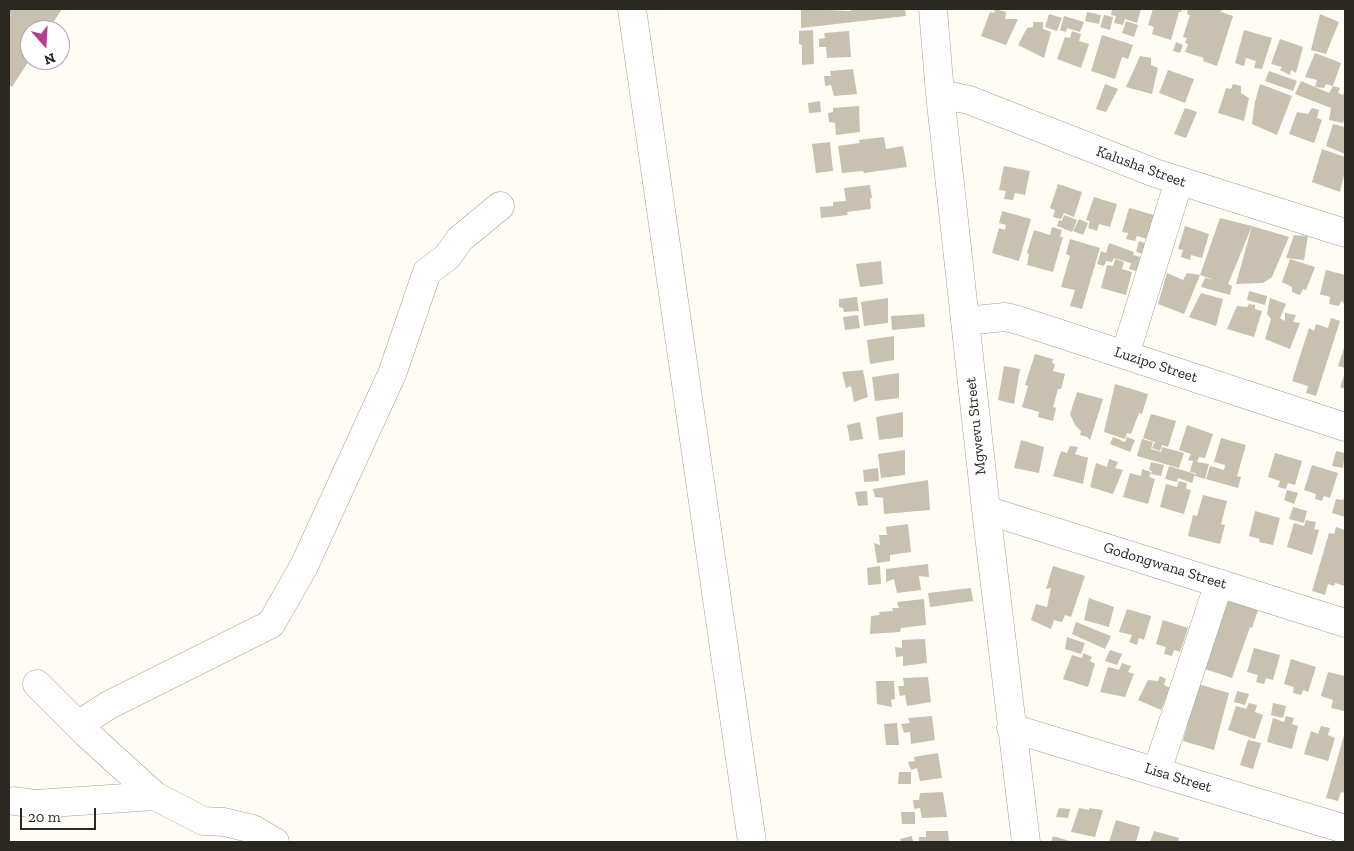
<!DOCTYPE html>
<style>
body{margin:0}
#map{position:relative;width:1354px;height:851px;overflow:hidden;background:#fefcf4;font-family:"Zilla Slab",serif}
canvas{display:block}
.frame{position:absolute;inset:0;border:10px solid #2b2822;pointer-events:none}
.north{position:absolute;left:20px;top:20px;width:50px;height:50px;box-sizing:border-box;background:#fff;border:1px solid #aaa9a7;border-radius:50%;rotate:161deg;font-size:14px;font-weight:700;line-height:20px;text-align:center;color:#2b2822}
.north::after{content:'';display:block;margin:auto;width:18px;height:22px;background:#b53c8f;clip-path:polygon(50% 0,100% 100%,50% 72%,0 100%)}
.scale{position:absolute;left:20px;top:808px;width:76px;height:22px;box-sizing:border-box;border:2px solid #2b2822;border-top:0;padding-left:6px;font-size:15px;line-height:18px;white-space:nowrap;color:#2b2822;-webkit-text-stroke:4px #fff;paint-order:stroke}
</style>
<div id="map">
<canvas width="1354" height="851"></canvas>
<div class="frame"></div>
<div class="north">N</div>
<div class="scale">20 m</div>
</div>
<script>
const c = document.querySelector('canvas').getContext('2d');
c.lineJoin = 'round';
function fillPath(path, color) { c.fillStyle = color; c.fill(path, 'evenodd'); }
function trace(path, color, width, dash) { c.strokeStyle = color; c.lineWidth = width; c.lineCap = dash ? 'butt' : 'round'; c.setLineDash(dash || []); c.stroke(path); }
function write(font, color, halo, rows, align = 'center') {
  c.font = font + ' "Zilla Slab",serif'; c.lineWidth = 5; c.setLineDash([]); c.textBaseline = 'middle'; c.strokeStyle = halo; c.fillStyle = color; for (const [text, x, y, turn = 0] of rows) {
    c.save(); c.translate(x, y); c.rotate((+turn || 0) * Math.PI / 180); c.textAlign = isNaN(turn) ? turn : align; if (halo) c.strokeText(text, 0, 0); c.fillText(text, 0, 0); c.restore();
  }
}
fillPath(new Path2D(`
 M 9,9 L 62,9 L 48,30 L 30,30 L 30,59 L 12,87 L 9,85 Z
 M 801,9 L 851,11 L 851,9 L 905,9 L 906,16 L 801,28 Z
 M 995,9 L 1006,12 L 1005,19 L 1018,19 L 1006,45 L 981,36 L 990,12 L 994,13 Z
 M 1112,9 L 1141,9 L 1137,23 L 1125,19 L 1123,25 L 1114,23 L 1116,16 L 1111,15 Z
 M 1153,9 L 1182,9 L 1181,12 L 1179,12 L 1171,40 L 1152,34 L 1154,27 L 1148,25 Z
 M 1188,9 L 1222,9 L 1221,12 L 1233,16 L 1217,66 L 1203,61 L 1204,58 L 1185,52 L 1188,44 L 1185,43 L 1187,38 L 1183,37 L 1190,15 L 1187,14 Z
 M 1087,12 L 1101,15 L 1099,24 L 1085,21 Z
 M 1049,14 L 1062,18 L 1057,31 L 1045,27 Z
 M 1320,14 L 1339,22 L 1326,54 L 1311,50 Z
 M 1104,15 L 1113,17 L 1110,30 L 1100,27 Z
 M 1064,16 L 1084,22 L 1080,32 L 1067,28 L 1066,32 L 1060,30 Z
 M 1126,21 L 1138,25 L 1134,37 L 1122,33 Z
 M 1033,22 L 1043,22 L 1043,29 L 1051,32 L 1044,58 L 1018,45 L 1027,28 L 1033,27 Z
 M 813,30 L 814,64 L 802,65 L 802,45 L 799,44 L 799,31 Z
 M 1244,30 L 1272,38 L 1262,69 L 1254,68 L 1256,61 L 1246,58 L 1244,66 L 1235,63 Z
 M 849,31 L 851,57 L 827,58 L 826,47 L 819,47 L 819,39 L 825,38 L 824,33 Z
 M 1072,31 L 1081,34 L 1079,41 L 1089,44 L 1081,68 L 1057,59 L 1065,37 L 1070,38 Z
 M 1102,35 L 1133,45 L 1128,59 L 1122,57 L 1115,79 L 1091,71 Z
 M 1280,39 L 1303,47 L 1296,73 L 1291,70 L 1290,75 L 1280,70 L 1282,67 L 1271,64 Z
 M 1176,42 L 1183,45 L 1180,53 L 1173,51 Z
 M 1315,53 L 1341,63 L 1333,86 L 1326,84 L 1324,88 L 1315,87 L 1317,80 L 1305,77 Z
 M 1140,56 L 1151,58 L 1151,65 L 1158,68 L 1152,94 L 1126,87 Z
 M 853,69 L 857,94 L 834,96 L 831,85 L 825,86 L 824,76 L 831,76 L 830,71 Z
 M 1168,70 L 1194,79 L 1185,103 L 1159,93 Z
 M 1269,71 L 1297,81 L 1293,91 L 1265,81 Z
 M 1301,81 L 1329,93 L 1333,86 L 1340,88 L 1338,93 L 1343,95 L 1345,88 L 1345,117 L 1343,123 L 1329,120 L 1331,108 L 1295,94 Z
 M 1105,84 L 1118,89 L 1106,112 L 1096,109 Z
 M 1233,84 L 1241,86 L 1241,93 L 1249,98 L 1244,121 L 1218,113 L 1226,88 L 1231,89 Z
 M 1260,84 L 1292,96 L 1277,135 L 1252,124 L 1255,102 Z
 M 820,101 L 821,112 L 809,113 L 808,103 Z
 M 859,106 L 860,132 L 836,135 L 835,123 L 829,122 L 828,113 L 833,112 L 833,108 Z
 M 1185,108 L 1197,112 L 1186,138 L 1174,134 Z
 M 1312,108 L 1319,110 L 1317,118 L 1322,120 L 1314,143 L 1289,134 L 1297,112 L 1308,114 Z
 M 1333,124 L 1345,127 L 1345,154 L 1326,146 Z
 M 884,137 L 886,149 L 903,146 L 907,167 L 864,173 L 863,171 L 842,173 L 838,146 L 860,143 L 859,140 Z
 M 830,142 L 833,171 L 816,173 L 812,144 Z
 M 1322,149 L 1345,157 L 1345,171 L 1340,192 L 1312,182 Z
 M 1004,166 L 1030,171 L 1025,195 L 1015,193 L 1013,200 L 1004,199 L 1006,191 L 999,190 Z
 M 1058,184 L 1082,192 L 1074,217 L 1064,213 L 1061,219 L 1053,217 L 1055,210 L 1050,208 Z
 M 870,185 L 872,198 L 870,198 L 871,209 L 847,212 L 848,215 L 821,218 L 820,207 L 833,206 L 833,202 L 846,201 L 844,188 Z
 M 1094,197 L 1117,204 L 1110,227 L 1099,224 L 1097,231 L 1088,228 L 1090,221 L 1086,220 Z
 M 1129,208 L 1154,215 L 1147,239 L 1137,236 L 1135,241 L 1126,239 L 1128,233 L 1122,232 Z
 M 1002,211 L 1031,219 L 1019,261 L 992,253 L 999,228 L 1005,230 L 1006,225 L 999,223 Z
 M 1064,215 L 1077,220 L 1072,232 L 1057,226 L 1059,220 L 1062,221 Z
 M 1220,218 L 1252,226 L 1289,237 L 1272,277 L 1263,283 L 1236,284 L 1252,226 L 1228,284 L 1232,286 L 1230,295 L 1201,287 L 1205,278 L 1214,280 L 1200,275 Z
 M 1079,219 L 1088,223 L 1083,235 L 1073,231 Z
 M 1185,226 L 1209,234 L 1202,258 L 1191,255 L 1190,260 L 1181,257 L 1183,250 L 1178,249 Z
 M 1052,227 L 1062,230 L 1060,237 L 1063,237 L 1053,272 L 1027,265 L 1029,254 L 1027,253 L 1034,230 L 1050,235 Z
 M 1294,235 L 1308,236 L 1304,260 L 1286,258 Z
 M 1070,239 L 1100,248 L 1082,309 L 1070,306 L 1075,290 L 1061,287 L 1070,256 L 1066,254 Z
 M 1139,241 L 1150,245 L 1148,255 L 1136,252 Z
 M 1109,243 L 1134,252 L 1133,255 L 1144,258 L 1140,272 L 1129,269 L 1131,263 L 1114,258 L 1112,262 L 1106,261 L 1104,266 L 1097,264 L 1101,251 L 1106,253 Z
 M 1115,259 L 1124,262 L 1122,269 L 1132,272 L 1126,295 L 1101,288 L 1107,265 L 1113,266 Z
 M 1290,259 L 1315,267 L 1306,290 L 1303,289 L 1300,295 L 1292,292 L 1292,287 L 1282,282 Z
 M 881,261 L 883,284 L 860,287 L 856,264 Z
 M 1326,270 L 1345,275 L 1345,300 L 1344,303 L 1341,301 L 1339,306 L 1329,304 L 1330,297 L 1320,294 Z
 M 1167,273 L 1183,280 L 1187,273 L 1200,275 L 1184,314 L 1158,304 Z
 M 1249,291 L 1267,296 L 1265,305 L 1247,300 Z
 M 1201,293 L 1223,299 L 1216,326 L 1189,317 Z
 M 857,297 L 859,311 L 844,312 L 843,308 L 839,307 L 839,299 Z
 M 888,298 L 888,323 L 864,326 L 861,302 Z
 M 1270,298 L 1286,304 L 1280,318 L 1285,321 L 1285,313 L 1296,315 L 1293,322 L 1300,323 L 1290,349 L 1265,339 L 1271,319 L 1267,314 Z
 M 1249,304 L 1255,305 L 1255,309 L 1262,311 L 1254,337 L 1227,329 L 1237,306 L 1247,307 Z
 M 924,314 L 925,327 L 892,330 L 891,316 Z
 M 858,315 L 860,328 L 845,330 L 843,317 Z
 M 1331,318 L 1340,321 L 1316,396 L 1306,393 L 1308,386 L 1292,381 L 1309,328 L 1314,331 L 1316,324 L 1328,328 Z
 M 894,336 L 894,360 L 870,364 L 867,340 Z
 M 1345,345 L 1345,368 L 1338,366 Z
 M 1035,354 L 1053,359 L 1052,363 L 1055,364 L 1053,371 L 1065,374 L 1061,389 L 1058,389 L 1053,407 L 1056,408 L 1053,421 L 1038,417 L 1039,412 L 1022,407 L 1028,386 L 1025,385 Z
 M 1004,366 L 1020,369 L 1014,404 L 998,400 Z
 M 863,370 L 868,397 L 854,402 L 851,386 L 846,388 L 842,372 Z
 M 899,373 L 899,398 L 875,401 L 872,377 Z
 M 1345,373 L 1345,389 L 1340,387 Z
 M 1115,384 L 1148,394 L 1142,414 L 1139,413 L 1131,434 L 1127,433 L 1125,439 L 1104,432 Z
 M 1077,392 L 1103,399 L 1090,440 L 1087,437 L 1080,435 L 1081,431 L 1075,425 L 1070,414 Z
 M 903,412 L 903,437 L 879,440 L 876,417 Z
 M 1151,414 L 1176,421 L 1168,447 L 1162,445 L 1160,451 L 1152,448 L 1155,442 L 1143,438 Z
 M 860,422 L 863,439 L 850,441 L 847,425 Z
 M 1187,425 L 1213,434 L 1205,458 L 1199,457 L 1197,462 L 1209,464 L 1205,479 L 1195,476 L 1196,473 L 1190,472 L 1193,461 L 1188,460 L 1191,454 L 1179,450 Z
 M 1113,437 L 1125,442 L 1127,437 L 1135,440 L 1130,452 L 1110,444 Z
 M 1221,438 L 1246,445 L 1237,476 L 1241,477 L 1238,488 L 1206,479 L 1210,466 L 1224,470 L 1225,465 L 1214,462 Z
 M 1142,439 L 1153,442 L 1151,449 L 1161,452 L 1162,447 L 1184,453 L 1179,468 L 1137,456 Z
 M 1021,440 L 1044,447 L 1039,473 L 1014,468 Z
 M 1070,446 L 1078,447 L 1075,454 L 1088,458 L 1083,484 L 1053,476 L 1061,451 L 1067,453 Z
 M 905,450 L 905,475 L 881,478 L 878,454 Z
 M 1336,451 L 1345,453 L 1343,468 L 1332,466 Z
 M 1275,453 L 1302,461 L 1295,485 L 1288,483 L 1286,489 L 1278,487 L 1280,481 L 1268,477 Z
 M 1109,459 L 1118,462 L 1115,468 L 1123,470 L 1113,494 L 1090,487 L 1096,463 L 1107,467 Z
 M 1151,462 L 1164,465 L 1161,476 L 1151,474 L 1152,471 L 1149,470 Z
 M 1312,465 L 1338,473 L 1330,498 L 1324,496 L 1322,501 L 1315,499 L 1316,494 L 1304,490 Z
 M 1169,466 L 1195,474 L 1192,483 L 1178,478 L 1177,482 L 1165,479 Z
 M 878,468 L 879,481 L 864,482 L 863,470 Z
 M 1142,469 L 1151,472 L 1149,477 L 1155,479 L 1148,504 L 1123,497 L 1130,473 L 1141,476 Z
 M 928,480 L 930,510 L 884,514 L 883,498 L 875,497 L 873,489 Z
 M 1179,481 L 1187,483 L 1186,489 L 1191,490 L 1184,514 L 1160,507 L 1166,484 L 1177,487 Z
 M 1287,490 L 1298,493 L 1294,504 L 1284,500 Z
 M 867,491 L 868,505 L 858,506 L 855,492 Z
 M 1203,495 L 1227,501 L 1221,524 L 1225,525 L 1220,544 L 1188,536 L 1193,515 L 1197,516 Z
 M 1345,495 L 1345,517 L 1332,513 L 1336,499 L 1343,500 Z
 M 1293,507 L 1307,511 L 1304,523 L 1289,519 Z
 M 1255,511 L 1280,518 L 1273,545 L 1259,542 L 1260,539 L 1249,536 Z
 M 1306,520 L 1316,522 L 1314,529 L 1319,530 L 1312,555 L 1287,547 L 1294,523 L 1304,526 Z
 M 908,524 L 911,552 L 890,555 L 890,561 L 877,563 L 874,543 L 880,545 L 879,535 L 887,535 L 886,527 Z
 M 1336,527 L 1345,530 L 1345,586 L 1335,583 L 1334,586 L 1328,584 L 1325,595 L 1312,591 L 1329,533 L 1334,534 Z
 M 928,564 L 929,577 L 919,576 L 921,590 L 897,593 L 894,579 L 886,582 L 886,569 Z
 M 880,566 L 881,584 L 868,585 L 867,568 Z
 M 1053,566 L 1085,576 L 1071,617 L 1065,615 L 1062,622 L 1054,620 L 1051,629 L 1031,620 L 1036,604 L 1047,607 L 1051,588 L 1046,589 Z
 M 971,588 L 973,601 L 930,607 L 928,593 Z
 M 1089,598 L 1114,607 L 1109,627 L 1084,620 Z
 M 1223,598 L 1258,610 L 1252,628 L 1250,627 L 1232,678 L 1199,667 Z
 M 924,599 L 926,625 L 901,628 L 900,632 L 870,634 L 871,616 L 880,615 L 879,612 L 893,611 L 892,608 L 899,608 L 897,602 Z
 M 1127,609 L 1151,616 L 1144,640 L 1139,638 L 1137,645 L 1129,642 L 1132,635 L 1119,632 Z
 M 1163,620 L 1188,628 L 1180,652 L 1174,650 L 1172,656 L 1164,654 L 1166,647 L 1156,644 Z
 M 1076,622 L 1111,636 L 1105,649 L 1072,634 Z
 M 1067,637 L 1085,643 L 1081,654 L 1065,649 Z
 M 925,639 L 927,663 L 903,666 L 903,656 L 896,657 L 895,647 L 902,648 L 902,640 Z
 M 1254,648 L 1280,655 L 1273,680 L 1266,678 L 1264,684 L 1256,682 L 1258,675 L 1247,672 Z
 M 1110,650 L 1122,654 L 1117,665 L 1105,661 Z
 M 1083,653 L 1092,657 L 1090,661 L 1095,664 L 1088,687 L 1063,679 L 1072,655 L 1082,658 Z
 M 1291,659 L 1316,667 L 1308,692 L 1303,690 L 1301,695 L 1293,693 L 1294,687 L 1284,684 Z
 M 1122,663 L 1131,666 L 1128,672 L 1134,674 L 1125,697 L 1100,692 L 1108,667 L 1119,670 Z
 M 1328,672 L 1345,676 L 1345,705 L 1344,711 L 1331,708 L 1333,700 L 1321,696 Z
 M 1160,676 L 1166,679 L 1164,685 L 1170,688 L 1161,710 L 1138,700 L 1148,680 L 1158,681 Z
 M 928,677 L 931,702 L 907,706 L 905,695 L 900,696 L 898,686 L 904,686 L 903,678 Z
 M 876,681 L 894,681 L 895,699 L 891,700 L 892,707 L 877,704 Z
 M 1198,684 L 1229,693 L 1214,750 L 1183,741 Z
 M 1237,691 L 1249,694 L 1245,705 L 1234,702 Z
 M 1249,703 L 1257,705 L 1255,712 L 1263,715 L 1255,739 L 1228,730 L 1236,706 L 1246,709 Z
 M 1273,703 L 1286,706 L 1283,718 L 1271,715 Z
 M 932,716 L 935,740 L 911,744 L 910,732 L 904,733 L 901,724 L 910,723 L 908,718 Z
 M 1286,716 L 1294,718 L 1292,724 L 1298,726 L 1292,749 L 1267,742 L 1273,718 L 1284,722 Z
 M 897,723 L 899,745 L 886,745 L 884,724 Z
 M 1321,726 L 1330,728 L 1328,735 L 1335,738 L 1328,761 L 1304,754 L 1311,731 L 1318,734 Z
 M 1345,732 L 1345,793 L 1341,792 L 1338,801 L 1326,798 Z
 M 1248,740 L 1261,743 L 1253,769 L 1240,765 Z
 M 938,753 L 942,778 L 920,781 L 917,768 L 911,770 L 908,762 L 915,761 L 914,757 Z
 M 899,772 L 911,772 L 911,784 L 898,784 Z
 M 943,792 L 947,817 L 922,818 L 920,808 L 914,809 L 913,800 L 919,800 L 920,793 Z
 M 1059,808 L 1070,809 L 1068,818 L 1056,817 Z
 M 1079,808 L 1089,810 L 1089,808 L 1103,810 L 1095,837 L 1071,832 Z
 M 901,812 L 915,812 L 915,824 L 902,824 Z
 M 1116,820 L 1140,827 L 1136,842 L 1109,842 Z
 M 926,831 L 948,831 L 949,842 L 919,842 L 919,837 L 926,837 Z
 M 1154,831 L 1179,838 L 1178,842 L 1150,842 Z
 M 912,836 L 913,842 L 901,842 L 900,839 Z
 M 1053,836 L 1073,842 L 1051,842 Z`), '#c8c1b0');
const minor = new Path2D(`
 M 933,9 L 940,94 L 986,510 L 1026,842
 M 940,94 L 969,100 L 1155,173 L 1345,233
 M 965,321 L 1005,317 L 1018,320 L 1345,427
 M 1125,355 L 1179,181
 M 986,510 L 1345,623
 M 37,684 L 87,734 L 155,796
 M 78,725 L 109,705 L 271,624 L 304,566 L 392,374 L 427,272 L 447,257 L 460,239 L 500,206
 M 1011,728 L 1345,829
 M 1157,771 L 1219,583
 M 14,801 L 35,804 L 155,796 L 203,821 L 224,822 L 253,829 L 275,842`);
const secondary = new Path2D(`
 M 632,9 L 752,842`);
trace(minor, '#a69f8f', 29);
trace(secondary, '#a69f8f', 29);
trace(minor, '#fff', 28);
trace(secondary, '#fff', 28);
write('15px', '#2b2822', '#fff', [
 ["Kalusha Street",1141,167,20],
 ["Luzipo Street",1156,365,18],
 ["Mgwevu Street",976,426,-96],
 ["Godongwana Street",1165,566,17],
 ["Lisa Street",1178,778,17]
]);
</script>
